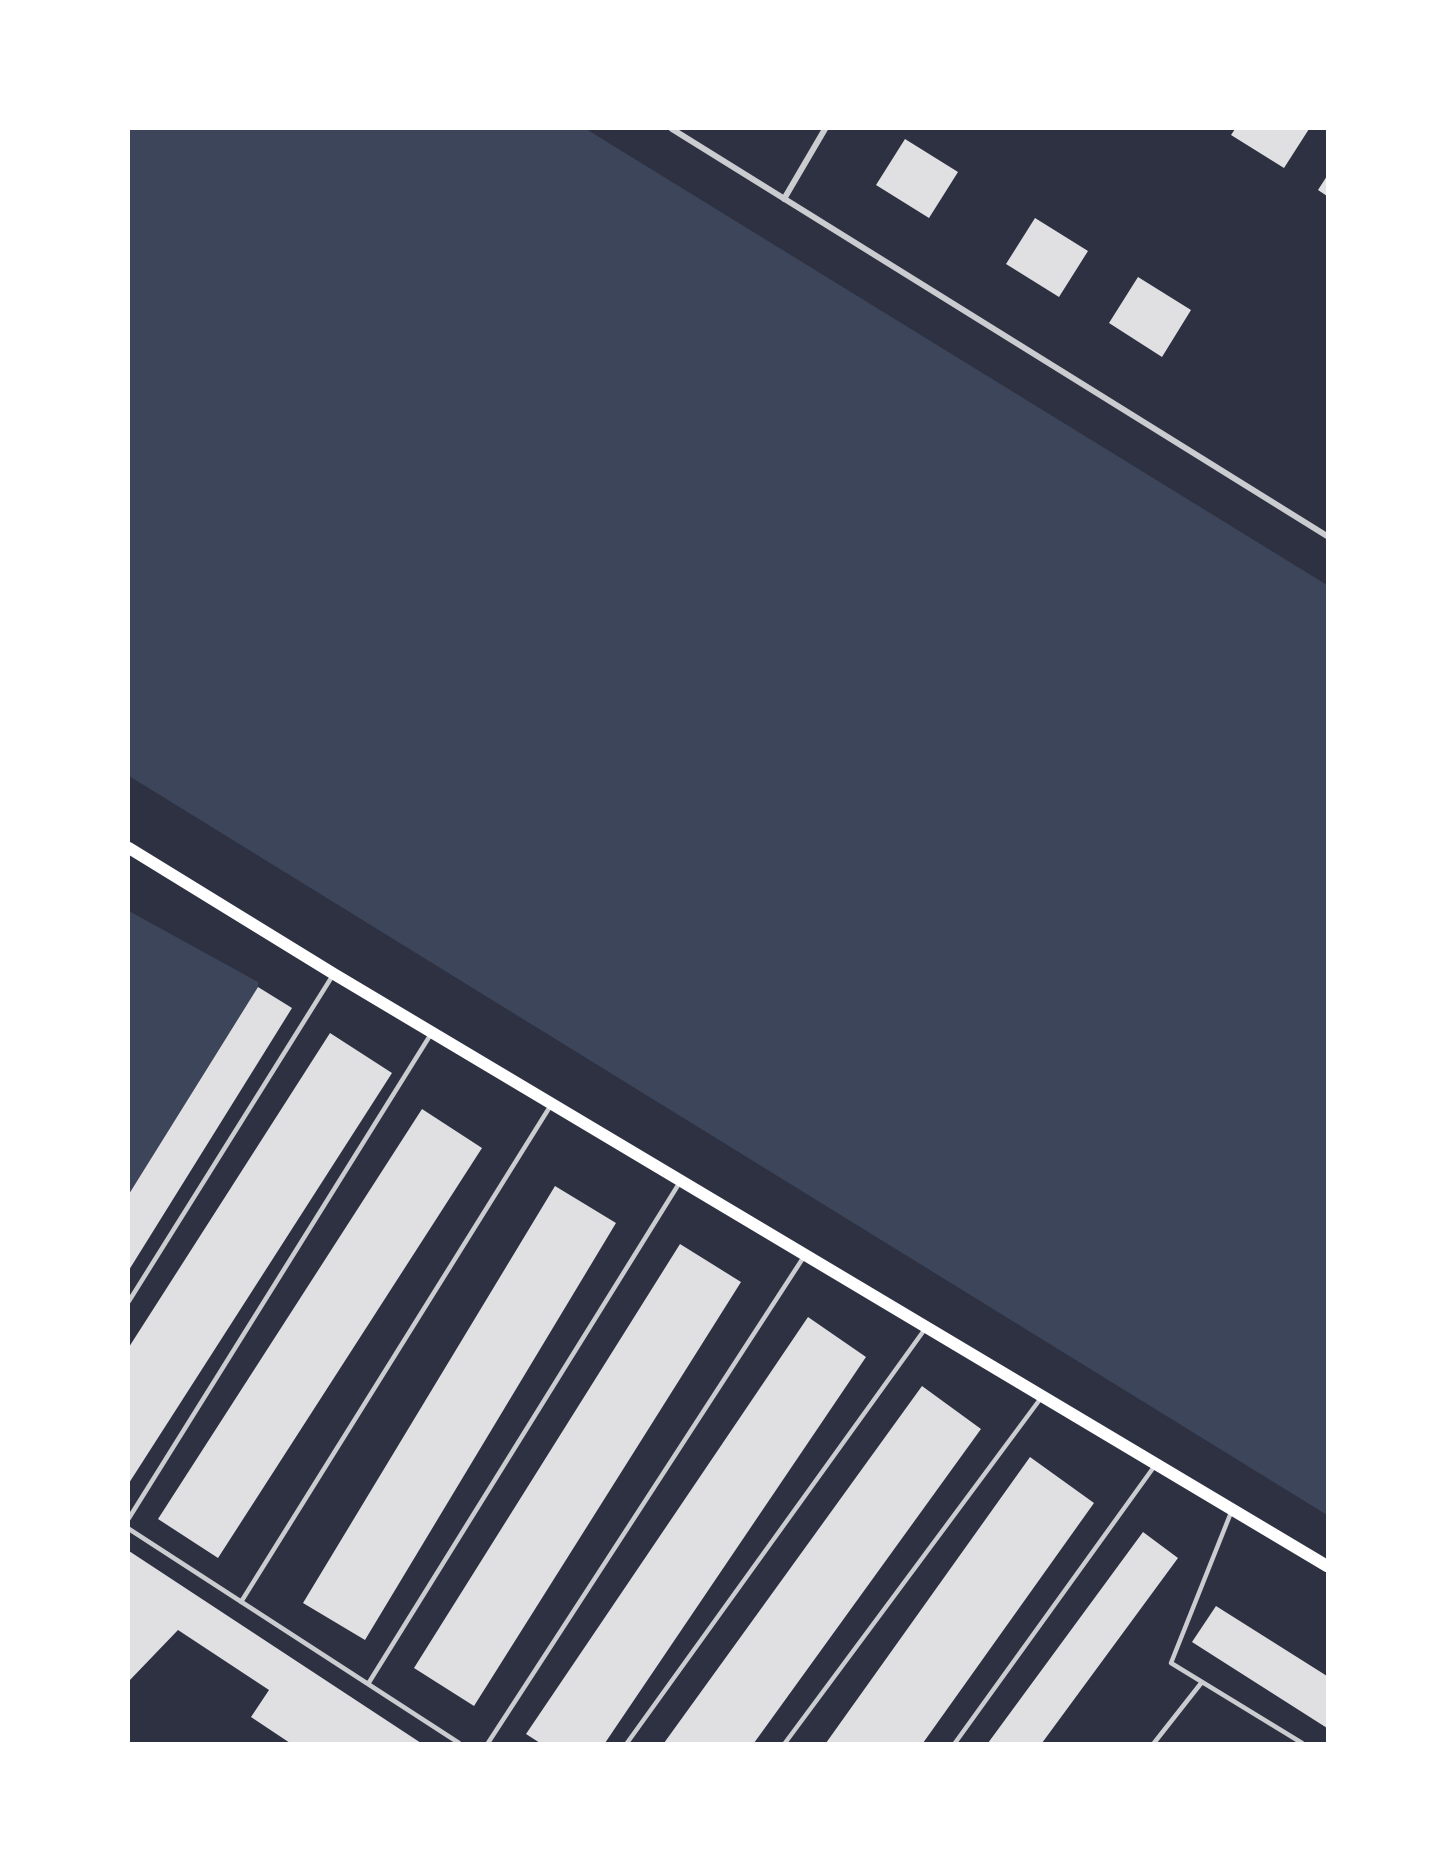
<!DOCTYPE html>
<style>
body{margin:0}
#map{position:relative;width:1456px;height:1872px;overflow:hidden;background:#2d3142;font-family:"Fira Sans Condensed",sans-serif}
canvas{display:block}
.frame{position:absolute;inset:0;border:130px solid #fff;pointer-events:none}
</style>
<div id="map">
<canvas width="1456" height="1872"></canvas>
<div class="frame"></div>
</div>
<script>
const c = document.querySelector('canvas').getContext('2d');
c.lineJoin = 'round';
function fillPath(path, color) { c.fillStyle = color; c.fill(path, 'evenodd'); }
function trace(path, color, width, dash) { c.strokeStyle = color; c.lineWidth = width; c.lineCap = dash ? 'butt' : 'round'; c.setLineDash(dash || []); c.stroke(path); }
fillPath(new Path2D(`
 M 129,129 L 586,129 L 1327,585 L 1327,1515 L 129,776 Z
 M 129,911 L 258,982 L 258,987 L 129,1194 Z`), '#3c4559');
fillPath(new Path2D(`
 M 1235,129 L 1309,129 L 1284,168 L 1231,135 Z
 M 905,139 L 958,172 L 929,218 L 876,185 Z
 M 1327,176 L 1327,196 L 1318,190 Z
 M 1035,218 L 1088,251 L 1059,297 L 1006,264 Z
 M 1138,277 L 1191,310 L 1162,357 L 1109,323 Z
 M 258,987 L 292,1008 L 129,1270 L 129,1194 Z
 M 330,1033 L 392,1073 L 129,1483 L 129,1347 Z
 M 422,1109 L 482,1148 L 218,1558 L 158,1519 Z
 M 555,1186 L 616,1223 L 365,1640 L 303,1603 Z
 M 680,1244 L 741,1282 L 474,1706 L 414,1668 Z
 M 808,1317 L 866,1357 L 605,1743 L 540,1743 L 526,1734 Z
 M 922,1386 L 981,1429 L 754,1743 L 664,1743 Z
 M 1030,1457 L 1094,1503 L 923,1743 L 826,1743 Z
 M 1143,1532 L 1178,1558 L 1042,1743 L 988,1743 Z
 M 129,1551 L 421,1743 L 290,1743 L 251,1717 L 269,1690 L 178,1630 L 129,1681 Z
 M 1216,1606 L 1327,1676 L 1327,1728 L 1192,1642 Z`), '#e0e0e3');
trace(new Path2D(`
 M 129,1301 L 333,975
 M 1232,1510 L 1171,1663 L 1302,1743
 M 129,1518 L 431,1034
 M 129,1529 L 459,1743
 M 241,1602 L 551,1105
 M 368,1684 L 680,1182
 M 488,1743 L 805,1255
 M 627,1743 L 925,1329
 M 785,1743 L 1041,1398
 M 955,1743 L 1156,1464
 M 1154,1743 L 1202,1682`), '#caccd0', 4.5);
trace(new Path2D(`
 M 672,129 L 1327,536
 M 784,199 L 825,129`), '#caccd0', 6);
trace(new Path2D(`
 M 129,848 L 334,974 L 1327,1566`), '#fff', 12);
</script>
